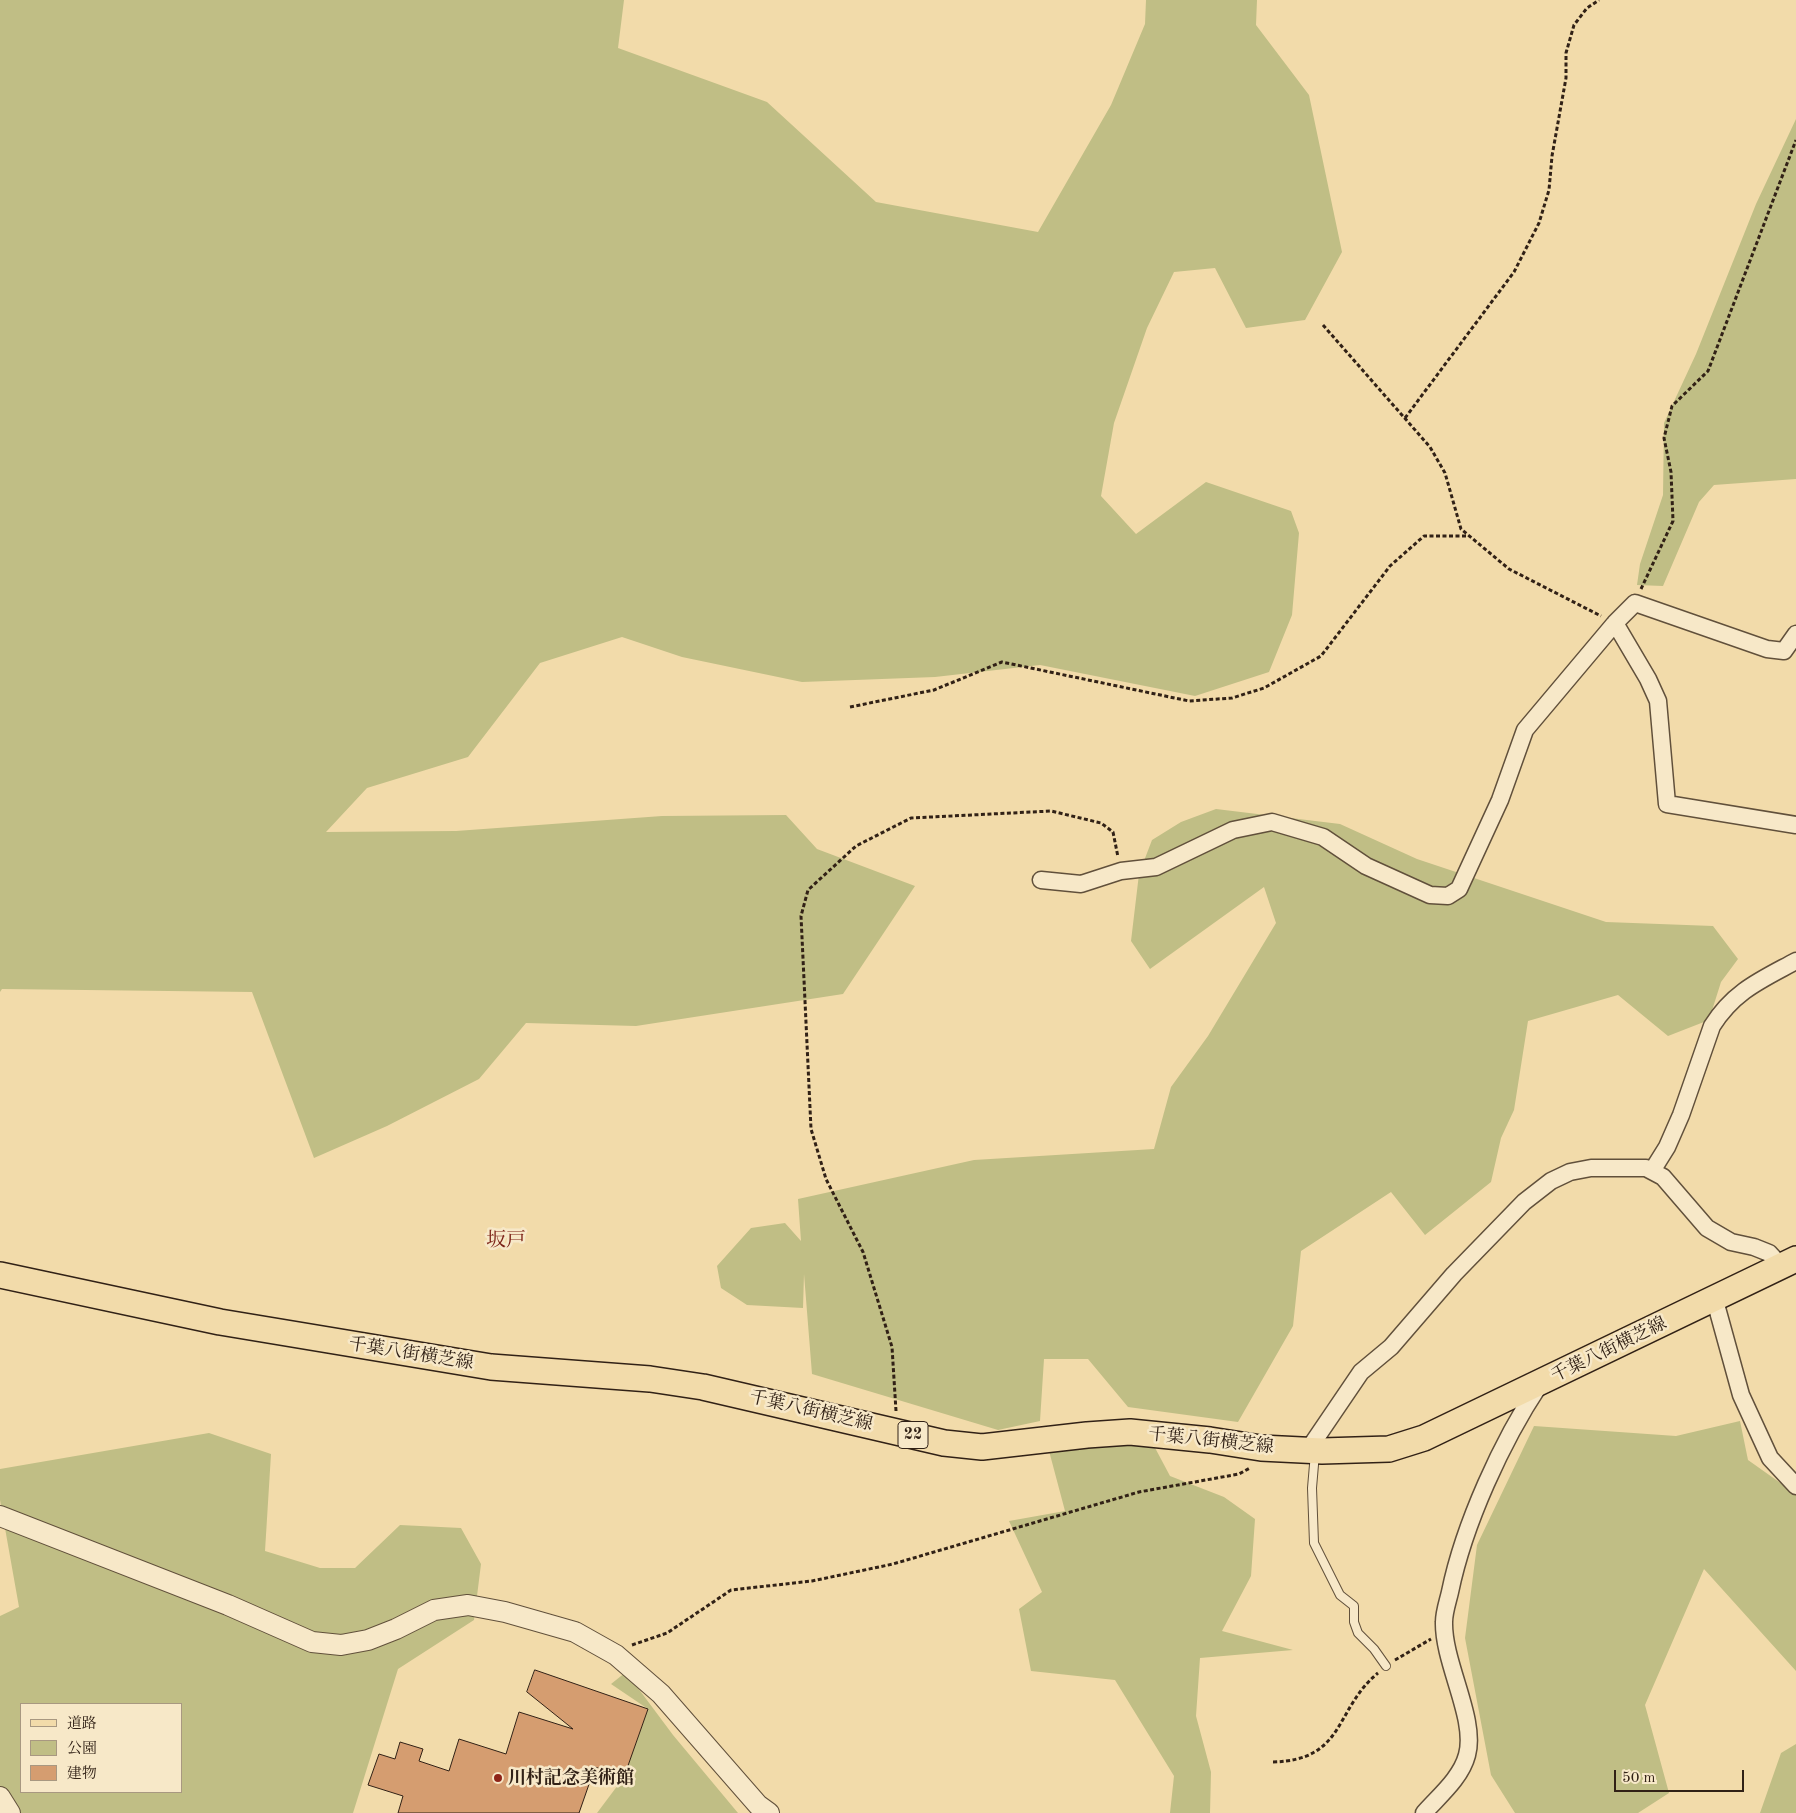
<!DOCTYPE html>
<meta charset="utf-8">
<style>
body{margin:0}
#map{position:relative;width:1796px;height:1813px;overflow:hidden;background:#f2dbaa;font-family:"Old Standard TT","Noto Serif JP",serif}
canvas{display:block}
.legend{position:absolute;left:20px;top:1703px;width:162px;height:90px;box-sizing:border-box;background:#f7e8c8;border:1px solid #a89881;margin:0;padding:6px 9px;list-style:none;font-size:15px;color:#312116}
.legend li{display:flex;align-items:center;gap:10px;height:25px}
.legend b{width:25px;border:1px solid #a89881}
.scale{position:absolute;left:1614px;top:1770px;width:130px;height:22px;box-sizing:border-box;border:2px solid #312116;border-top:0;padding-left:6px;font-size:15px;line-height:18px;white-space:nowrap;color:#312116;-webkit-text-stroke:4px #f7e8c8;paint-order:stroke}
</style>
<div id="map">
<canvas width="1796" height="1813"></canvas>
<ul class="legend">
<li><b style="height:6px;background:#f2dbaa"></b>道路</li>
<li><b style="height:14px;background:#c0be85"></b>公園</li>
<li><b style="height:14px;background:#d59d70"></b>建物</li>
</ul>
<div class="scale">50 m</div>
</div>
<script>
const c = document.querySelector('canvas').getContext('2d');
c.lineJoin = 'round';
function fillPath(path, color) { c.fillStyle = color; c.fill(path, 'evenodd'); }
function trace(path, color, width, dash) { c.strokeStyle = color; c.lineWidth = width; c.lineCap = dash ? 'butt' : 'round'; c.setLineDash(dash || []); c.stroke(path); }
function write(font, color, halo, rows, align = 'center') {
  c.font = font + ' "Old Standard TT","Noto Serif JP",serif'; c.lineWidth = 5; c.setLineDash([]); c.textBaseline = 'middle'; c.strokeStyle = halo; c.fillStyle = color; for (const [text, x, y, turn = 0] of rows) {
    c.save(); c.translate(x, y); c.rotate((+turn || 0) * Math.PI / 180); c.textAlign = isNaN(turn) ? turn : align; if (halo) c.strokeText(text, 0, 0); c.fillText(text, 0, 0); c.restore();
  }
}
fillPath(new Path2D(`
 M 0,0 L 624,0 L 618,48 L 767,102 L 876,202 L 1038,232 L 1111,105 L 1145,24 L 1146,0 L 1257,0 L 1256,25 L 1309,95 L 1342,252 L 1305,320 L 1246,328 L 1215,268 L 1174,272 L 1147,328 L 1114,423 L 1101,496 L 1136,534 L 1206,482 L 1291,511 L 1299,533 L 1292,615 L 1269,672 L 1195,696 L 1040,665 L 935,677 L 802,682 L 682,657 L 622,637 L 540,663 L 468,757 L 367,788 L 326,832 L 456,831 L 662,816 L 786,815 L 817,849 L 915,886 L 843,994 L 636,1026 L 526,1023 L 479,1079 L 387,1126 L 314,1158 L 252,992 L 2,989 L 0,992 Z
 M 1796,119 L 1796,479 L 1714,485 L 1699,502 L 1663,586 L 1637,585 L 1640,564 L 1663,495 L 1664,423 L 1696,354 L 1756,204 Z
 M 1216,809 L 1340,824 L 1417,859 L 1606,922 L 1713,926 L 1738,959 L 1721,982 L 1709,1020 L 1668,1036 L 1618,995 L 1528,1021 L 1514,1110 L 1501,1138 L 1491,1182 L 1425,1235 L 1391,1192 L 1301,1251 L 1293,1326 L 1238,1422 L 1128,1407 L 1088,1359 L 1044,1359 L 1040,1421 L 998,1430 L 812,1374 L 804,1274 L 803,1308 L 747,1305 L 721,1288 L 717,1266 L 751,1228 L 785,1223 L 801,1241 L 798,1199 L 974,1160 L 1154,1149 L 1171,1087 L 1208,1036 L 1276,923 L 1264,887 L 1150,969 L 1131,941 L 1139,874 L 1152,840 L 1181,822 Z
 M 1740,1421 L 1748,1460 L 1796,1494 L 1796,1671 L 1704,1569 L 1645,1705 L 1669,1793 L 1638,1813 L 1515,1813 L 1491,1775 L 1465,1638 L 1477,1545 L 1534,1426 L 1676,1436 Z
 M 209,1433 L 271,1454 L 265,1551 L 320,1568 L 355,1568 L 400,1525 L 461,1528 L 481,1564 L 474,1620 L 398,1669 L 353,1813 L 0,1813 L 0,1616 L 19,1607 L 0,1500 L 0,1469 ZM 21,1704 L 181,1704 L 181,1792 L 21,1792 Z
 M 1153,1444 L 1170,1476 L 1224,1497 L 1255,1519 L 1251,1576 L 1222,1631 L 1293,1650 L 1200,1658 L 1196,1716 L 1211,1772 L 1210,1813 L 1170,1813 L 1174,1776 L 1115,1680 L 1031,1671 L 1019,1609 L 1042,1592 L 1009,1521 L 1065,1511 L 1048,1447 Z
 M 626,1672 L 673,1735 L 738,1813 L 597,1813 L 624,1777 L 648,1709 L 611,1684 Z
 M 1796,1744 L 1796,1813 L 1760,1813 L 1781,1753 Z`), '#c0be85');
const building = new Path2D(`
 M 535,1670 L 648,1709 L 624,1777 L 595,1767 L 579,1813 L 398,1813 L 403,1796 L 368,1785 L 379,1754 L 395,1759 L 400,1742 L 423,1749 L 419,1761 L 449,1771 L 459,1739 L 506,1754 L 519,1712 L 573,1729 L 527,1692 Z`);
fillPath(building, '#d59d70');
trace(building, '#312116', 1);
const service = new Path2D(`
 M 1315,1453 L 1312,1488 L 1314,1543 L 1340,1595 L 1354,1606 L 1354,1622 L 1358,1633 L 1374,1649 L 1386,1666`);
const minor = new Path2D(`
 M 1615,623 L 1648,679 L 1658,701 L 1667,804 L 1796,825
 M 1041,880 L 1081,884 L 1121,871 L 1156,867 L 1233,830 L 1272,822 L 1323,837 L 1366,866 L 1430,895 L 1448,896 L 1459,889 L 1500,800 L 1525,730 L 1615,623 L 1635,603 L 1767,649 L 1784,651 L 1796,634
 M 1652,1171 L 1667,1147 L 1681,1115 L 1712,1026 C 1734,991 1761,980 1796,961
 M 1714,1297 L 1741,1395 L 1770,1458 L 1796,1486
 M 1308,1450 L 1361,1372 L 1391,1347 L 1454,1274 L 1524,1202 L 1551,1181 L 1570,1172 L 1591,1168 L 1646,1168 L 1663,1177 L 1707,1228 L 1731,1242 L 1754,1247 L 1769,1253 L 1780,1265
 M 1424,1813 C 1439,1796 1461,1778 1467,1755 C 1477,1719 1443,1663 1444,1622 C 1444,1612 1448,1601 1450,1592 C 1464,1524 1502,1441 1540,1384`);
const tertiary = new Path2D(`
 M 0,1516 L 228,1605 L 312,1642 L 341,1645 L 368,1640 L 396,1629 L 434,1610 L 468,1605 L 505,1612 L 575,1632 L 616,1655 L 661,1694 L 758,1805 L 769,1813
 M 0,1797 L 10,1813`);
const primary = new Path2D(`
 M 0,1275 L 220,1322 L 491,1367 L 650,1379 L 703,1387 L 944,1443 L 982,1447 L 1087,1435 L 1130,1432 L 1210,1440 L 1261,1448 L 1322,1451 L 1389,1449 L 1424,1438 L 1796,1259`);
trace(service, '#61503b', 10);
trace(minor, '#61503b', 19);
trace(tertiary, '#61503b', 22);
trace(primary, '#312116', 28);
trace(new Path2D(`
 M 1323,325 L 1430,447 L 1445,473 L 1461,529 L 1509,569 L 1601,616
 M 1405,418 L 1514,272 L 1539,223 L 1549,190 L 1552,156 L 1566,78 L 1566,53 L 1574,25 L 1587,8 L 1599,0
 M 1641,589 L 1673,521 L 1671,472 L 1664,438 L 1672,406 L 1708,371 L 1796,140
 M 850,707 L 934,690 L 1002,662 L 1189,701 L 1232,698 L 1264,688 L 1321,656 L 1390,566 L 1424,536 L 1469,536
 M 896,1411 L 892,1347 L 863,1252 L 826,1179 L 811,1129 L 801,916 L 808,890 L 856,846 L 911,818 L 1051,811 L 1101,823 L 1113,832 L 1118,857
 M 632,1645 L 667,1633 L 731,1590 L 812,1581 L 893,1564 L 1139,1492 L 1239,1474 L 1250,1468
 M 1395,1660 L 1431,1639
 M 1273,1762 C 1346,1760 1334,1709 1378,1673`), '#312116', 3, [4, 2.5]);
trace(service, '#f7e8c8', 8);
trace(minor, '#f7e8c8', 16);
trace(tertiary, '#f7e8c8', 20);
trace(primary, '#f2dbaa', 25);
for (const [x, y, r, color] of [
 [498,1778,5,"#8f2418"]
]) { const dot = new Path2D(); dot.arc(x, y, r, 0, 2 * Math.PI); c.fillStyle = color; c.fill(dot); trace(dot, '#f7e8c8', 2); }
for (const [x, y, w] of [
 [913,1435,30]
]) { const box = new Path2D(); box.roundRect(x - w / 2, y - 13.5, w, 27, 4); c.fillStyle = '#f7e8c8'; c.fill(box); trace(box, '#312116', 1); }
write('bold 16px', '#312116', null, [
 ["22",913,1435]
]);
write('18px', '#312116', '#f7e8c8', [
 ["千葉八街横芝線",1609,1350,-26],
 ["千葉八街横芝線",411,1354,9],
 ["千葉八街横芝線",811,1411,13],
 ["千葉八街横芝線",1211,1441,6]
]);
write('bold 18px', '#312116', '#f7e8c8', [
 ["川村記念美術館",508,1778]
], 'left');
write('20px', '#7a1f14', '#f7e8c8', [
 ["坂戸",506,1241]
]);
</script>
